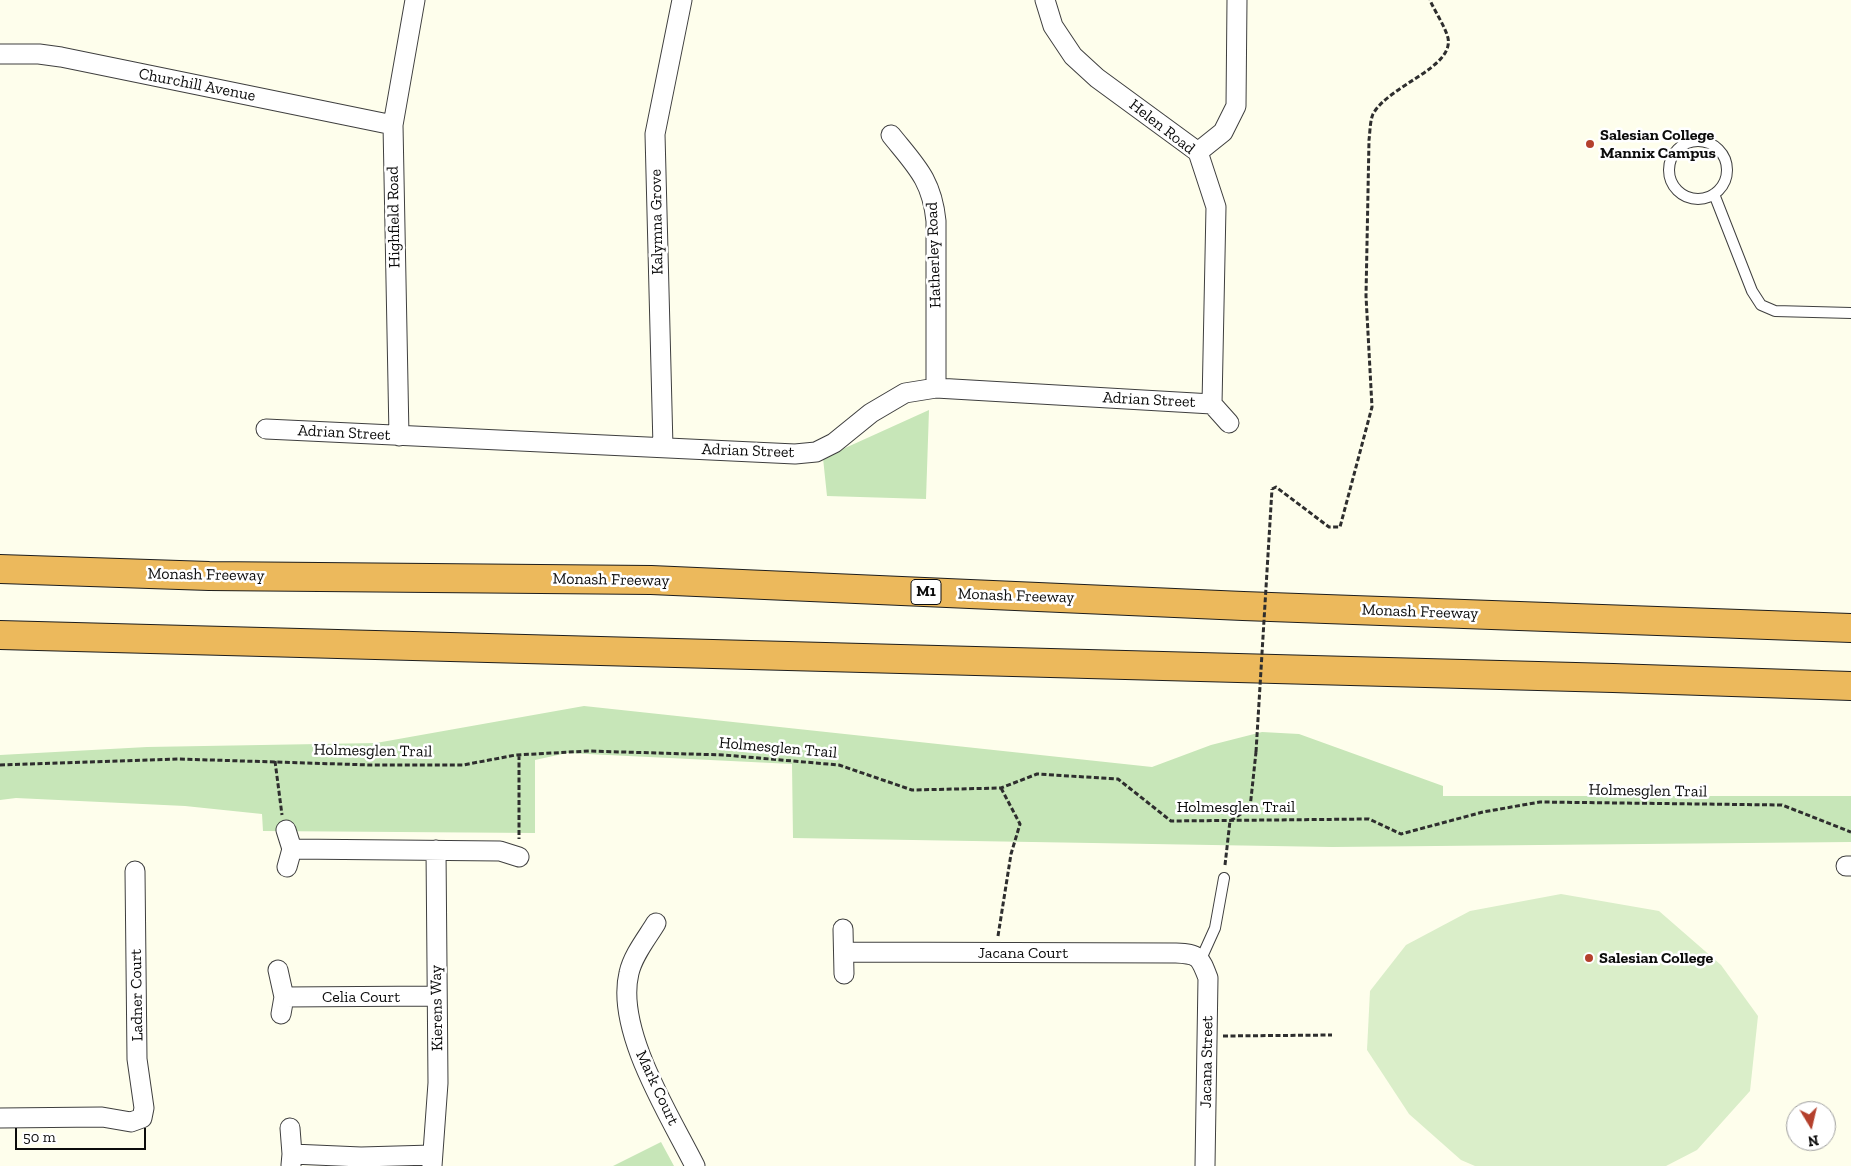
<!DOCTYPE html>
<style>
body{margin:0}
#map{position:relative;width:1851px;height:1166px;overflow:hidden;background:#fefeec;font-family:"Zilla Slab",serif}
canvas{display:block}
.north{position:absolute;left:1786px;top:1101px;width:50px;height:50px;box-sizing:border-box;background:#fff;border:1px solid #9e9e9e;border-radius:50%;rotate:171deg;font-size:14px;font-weight:700;line-height:20px;text-align:center;color:#0c0c0c}
.north::after{content:'';display:block;margin:auto;width:18px;height:22px;background:#b4402c;clip-path:polygon(50% 0,100% 100%,50% 72%,0 100%)}
.scale{position:absolute;left:15px;top:1128px;width:131px;height:22px;box-sizing:border-box;border:2px solid #0c0c0c;border-top:0;padding-left:6px;font-size:15px;line-height:18px;white-space:nowrap;color:#0c0c0c;-webkit-text-stroke:4px #fff;paint-order:stroke}
</style>
<div id="map">
<canvas width="1851" height="1166"></canvas>
<div class="north">N</div>
<div class="scale">50 m</div>
</div>
<script>
const c = document.querySelector('canvas').getContext('2d');
c.lineJoin = 'round';
function fillPath(path, color) { c.fillStyle = color; c.fill(path, 'evenodd'); }
function trace(path, color, width, dash) { c.strokeStyle = color; c.lineWidth = width; c.lineCap = dash ? 'butt' : 'round'; c.setLineDash(dash || []); c.stroke(path); }
function write(font, color, halo, rows, align = 'center') {
  c.font = font + ' "Zilla Slab",serif'; c.lineWidth = 5; c.setLineDash([]); c.textBaseline = 'middle'; c.strokeStyle = halo; c.fillStyle = color; for (const [text, x, y, turn = 0] of rows) {
    c.save(); c.translate(x, y); c.rotate((+turn || 0) * Math.PI / 180); c.textAlign = isNaN(turn) ? turn : align; if (halo) c.strokeText(text, 0, 0); c.fillText(text, 0, 0); c.restore();
  }
}
fillPath(new Path2D(`
 M 929,410 L 926,499 L 827,496 L 823,458 Z
 M 584,706 L 1152,767 L 1211,745 L 1262,732 L 1299,734 L 1443,786 L 1443,796 L 1851,796 L 1851,842 L 1332,847 L 793,838 L 792,764 L 567,753 L 535,760 L 535,833 L 263,831 L 262,814 L 185,806 L 16,798 L 0,800 L 0,755 L 147,747 L 376,743 Z
 M 661,1142 L 674,1166 L 613,1166 Z`), '#c7e6b8');
fillPath(new Path2D(`
 M 1561,894 L 1659,911 L 1721,965 L 1758,1016 L 1750,1091 L 1697,1150 L 1666,1166 L 1475,1166 L 1461,1160 L 1409,1114 L 1367,1050 L 1370,991 L 1406,945 L 1470,911 Z`), '#daeec9');
const service = new Path2D(`
 M1669 170a29 29 0 1 1 58 0a29 29 0 1 1-58 0Z
 M 1714,194 L 1752,291 L 1761,305 L 1775,311 L 1851,313
 M 1201,959 L 1215,928 L 1224,878`);
const minor = new Path2D(`
 M 1045,0 L 1053,26 L 1073,56 L 1097,78 L 1198,152 L 1216,207 L 1212,404
 M 0,54 L 39,54 L 61,57 L 393,125
 M 891,135 C 916,166 932,180 936,221 L 936,388
 M 1198,152 L 1223,132 L 1236,106 L 1237,0
 M 1212,404 L 1229,423
 M 266,429 L 795,454 L 816,452 L 834,443 L 871,413 L 905,393 L 936,388 L 1212,404
 M 399,436 L 393,125 L 415,0
 M 663,447 L 655,134 L 682,0
 M 286,830 L 292,849 L 287,867
 M 292,849 L 500,851 L 519,857
 M 1846,866 L 1851,866
 M 656,923 C 647,938 633,955 629,973 C 615,1030 670,1116 695,1166
 M 843,929 L 844,974
 M 844,952 L 1176,953 C 1199,954 1200,957 1208,978 L 1205,1166
 M 278,970 L 284,997 L 281,1014
 M 284,997 L 437,996
 M 0,1118 L 102,1117 L 131,1122 L 142,1118 L 144,1108 L 137,1059 L 135,871
 M 290,1128 L 292,1154 L 291,1165
 M 292,1154 L 361,1157 L 432,1155
 M 432,1166 L 438,1083 L 436,850`);
const motorway = new Path2D(`
 M 0,569 L 209,576 L 651,580 L 1243,606 L 1851,628
 M 0,635 L 1613,678 L 1851,686`);
trace(service, '#3f3f3f', 12);
trace(minor, '#3f3f3f', 21);
trace(motorway, '#1d1d1d', 30);
trace(new Path2D(`
 M 1272,489 L 1276,487 L 1329,527 L 1340,527 L 1372,407 L 1366,296 L 1369,140 C 1370,132 1370,121 1373,114 C 1389,85 1454,68 1448,38 C 1445,26 1435,12 1430,0
 M 519,755 L 519,839
 M 275,761 L 282,815
 M 0,765 L 179,759 L 371,765 L 463,765 L 516,755 L 589,751 L 724,755 L 839,765 L 912,790 L 1001,788 L 1037,774 L 1118,779 L 1171,821 L 1369,819 L 1401,834 L 1483,812 L 1540,802 L 1782,805 L 1851,832
 M 1225,865 L 1230,821 L 1250,808 L 1256,752
 M 998,936 L 1011,854 L 1020,824 L 1001,788
 M 1223,1036 L 1332,1035`), '#2e2e2e', 3, [5, 2.5]);
trace(service, '#fff', 10);
trace(minor, '#fff', 19);
trace(motorway, '#ecb95c', 28);
trace(new Path2D(`
 M 1256,752 L 1272,489`), '#2e2e2e', 3, [5, 2.5]);
for (const [x, y, r, color] of [
 [1590,144,5,"#b4402c"],
 [1589,958,5,"#b4402c"]
]) { const dot = new Path2D(); dot.arc(x, y, r, 0, 2 * Math.PI); c.fillStyle = color; c.fill(dot); trace(dot, '#fff', 2); }
for (const [x, y, w] of [
 [926,592,30]
]) { const box = new Path2D(); box.roundRect(x - w / 2, y - 12.5, w, 25, 4); c.fillStyle = '#fff'; c.fill(box); trace(box, '#0c0c0c', 1); }
write('bold 15px', '#0c0c0c', null, [
 ["M1",926,592]
]);
write('16px', '#0c0c0c', '#fff', [
 ["Churchill Avenue",197,85,11],
 ["Helen Road",1162,127,38],
 ["Highfield Road",394,217,-91],
 ["Kalymna Grove",657,222,-91],
 ["Hatherley Road",934,255,-92],
 ["Adrian Street",1149,400,3],
 ["Adrian Street",344,433,3],
 ["Adrian Street",748,451,2],
 ["Monash Freeway",206,575,1],
 ["Monash Freeway",611,580,1],
 ["Monash Freeway",1016,596,2],
 ["Monash Freeway",1420,612,2],
 ["Holmesglen Trail",778,748,5],
 ["Holmesglen Trail",373,751,1],
 ["Holmesglen Trail",1648,791,1],
 ["Holmesglen Trail",1236,807],
 ["Jacana Court",1023,953],
 ["Ladner Court",137,995,-91],
 ["Celia Court",361,997],
 ["Kierens Way",437,1008,-91],
 ["Jacana Street",1207,1062,-89],
 ["Mark Court",657,1088,65]
]);
write('bold 16px', '#0c0c0c', '#fff', [
 ["Salesian College",1600,135],
 ["Mannix Campus",1600,153],
 ["Salesian College",1599,958]
], 'left');
</script>
